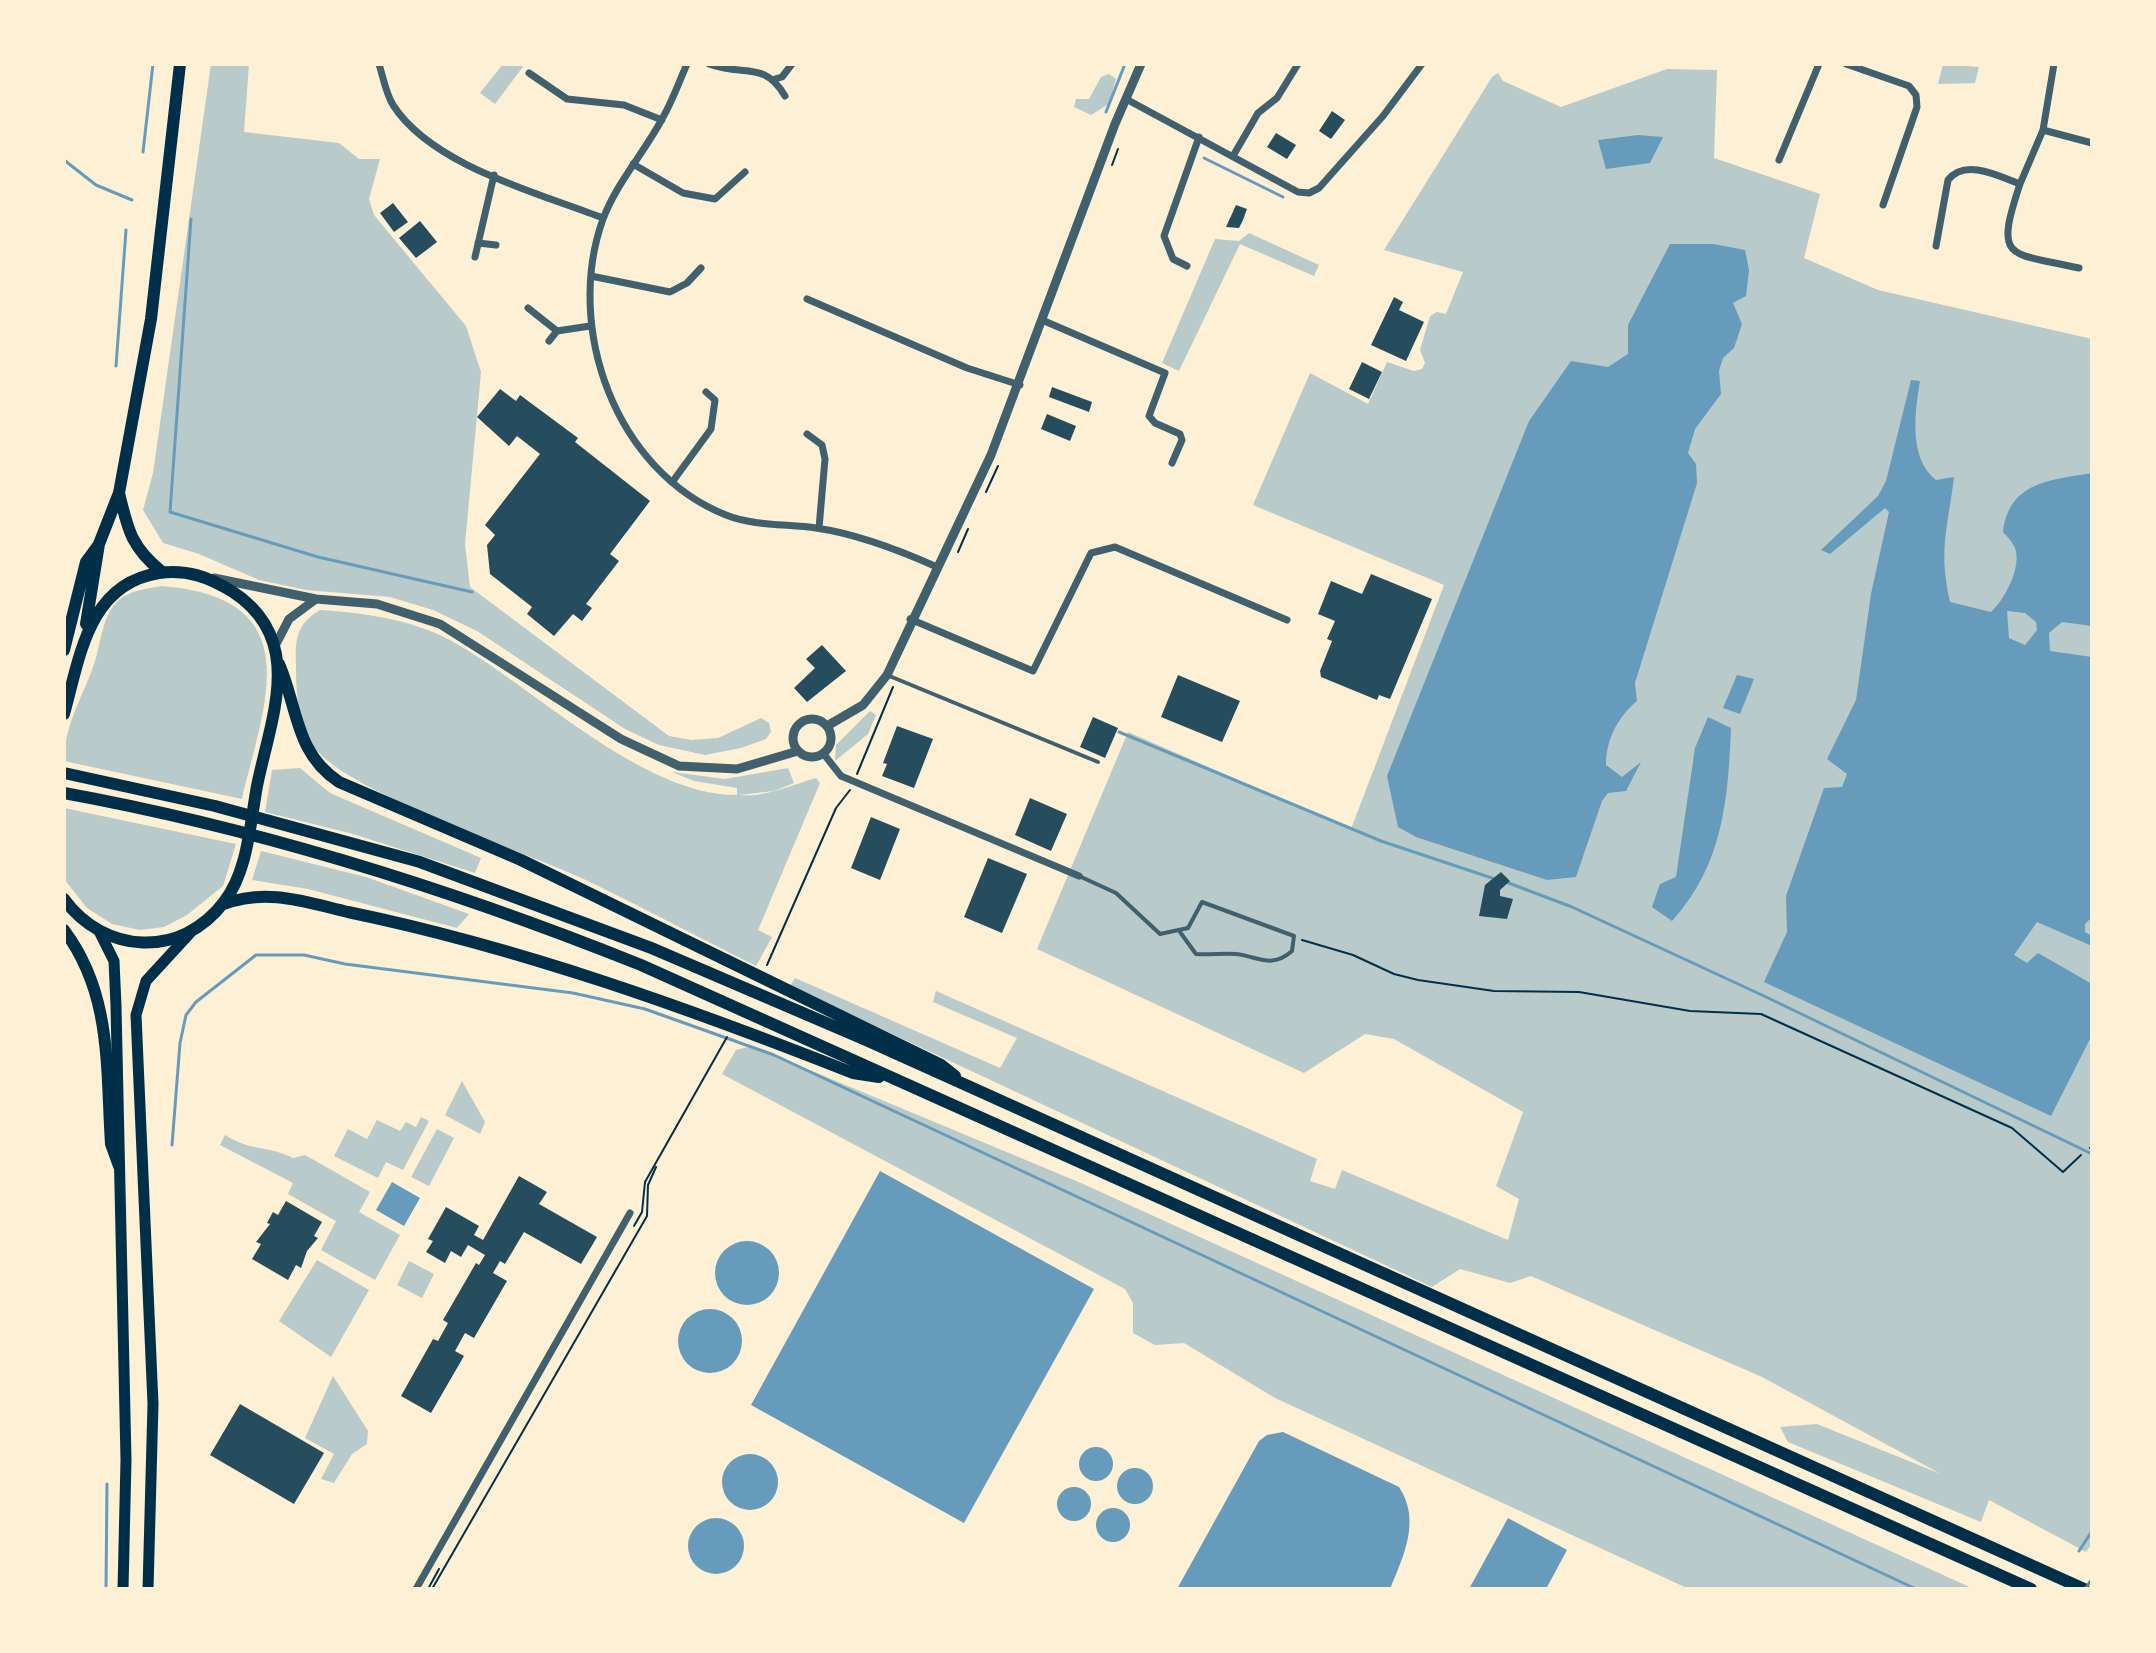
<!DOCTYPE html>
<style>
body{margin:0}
#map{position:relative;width:2156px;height:1653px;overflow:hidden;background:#fdf0d5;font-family:"IBM Plex Serif",serif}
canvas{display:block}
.frame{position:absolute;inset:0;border:66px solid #fdf0d5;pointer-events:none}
</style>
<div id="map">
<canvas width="2156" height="1653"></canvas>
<div class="frame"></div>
</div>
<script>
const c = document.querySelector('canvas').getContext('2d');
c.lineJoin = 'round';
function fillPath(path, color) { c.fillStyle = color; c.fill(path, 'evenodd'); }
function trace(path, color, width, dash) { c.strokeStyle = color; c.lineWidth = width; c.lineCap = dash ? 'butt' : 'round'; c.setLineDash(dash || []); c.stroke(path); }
fillPath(new Path2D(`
 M 211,64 L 249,64 L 244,132 L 339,143 L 359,159 L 380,159 L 369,199 L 374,215 L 466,326 L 481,372 L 465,544 L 470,587 L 669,736 L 691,740 L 718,738 L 761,718 L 769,723 L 771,732 L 766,739 L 741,748 L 705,755 L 659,745 L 625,729 L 477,631 L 433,610 L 390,597 L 306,590 L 259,580 L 199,554 L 163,543 L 143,510 L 153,473 Z
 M 503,64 L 525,64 L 495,104 L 480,93 Z
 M 1943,64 L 1979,67 L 1975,83 L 1938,84 Z
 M 1667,69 L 1717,70 L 1714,158 L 1820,194 L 1804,258 L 1878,290 L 2092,339 L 2092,1543 L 2086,1552 L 1989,1500 L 1981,1522 L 1788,1442 L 1780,1427 L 1817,1424 L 1941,1474 L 1762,1377 L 1531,1276 L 1510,1283 L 1460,1269 L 1432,1287 L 790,986 L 795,978 L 1000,1068 L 1017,1038 L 933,1002 L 936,991 L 1317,1159 L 1310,1181 L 1335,1189 L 1342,1170 L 1508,1240 L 1519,1199 L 1496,1186 L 1523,1112 L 1394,1039 L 1365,1034 L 1304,1073 L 1037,949 L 1128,732 L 1351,829 L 1444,585 L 1253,505 L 1310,373 L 1368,404 L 1387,362 L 1414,371 L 1422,369 L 1425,363 L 1420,350 L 1430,316 L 1437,312 L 1446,314 L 1463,272 L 1384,250 L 1492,77 L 1498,73 L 1503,81 L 1561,107 Z
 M 1109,74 L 1116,79 L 1109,104 L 1091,115 L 1074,107 L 1076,99 L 1089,99 L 1101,77 Z
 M 1249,233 L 1319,265 L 1314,276 L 1240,244 L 1179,371 L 1162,363 L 1215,239 L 1239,241 Z
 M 162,586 C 308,598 267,698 242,799 L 64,761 C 64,726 82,698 93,667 C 101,646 101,619 116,603 C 128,590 146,589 162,586 Z
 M 320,610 C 364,613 410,619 450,640 C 532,685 642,796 737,795 L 737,788 L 694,781 L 672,772 L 725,779 L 788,768 L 794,783 L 774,791 L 739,795 C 765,798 791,785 816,778 L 820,783 L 758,930 L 772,937 L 756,966 C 700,938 644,908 588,881 C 529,853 347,792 315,748 C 298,724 296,694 296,666 C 295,640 296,624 320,610 Z
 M 870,711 L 876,715 L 868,734 L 835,761 L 836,745 Z
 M 300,768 L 330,793 L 481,858 L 475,873 L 353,834 L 265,812 L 272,770 Z
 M 64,808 L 236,844 L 223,886 L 187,915 L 164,927 L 140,930 L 112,924 L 87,908 L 64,879 Z
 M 261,851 L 366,877 L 469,914 L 457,928 L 308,889 L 252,880 Z
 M 752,1046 L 1081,1183 L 1974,1589 L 1689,1589 L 1275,1398 L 1184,1343 L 1155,1345 L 1133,1333 L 1133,1303 L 1125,1289 L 722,1074 L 736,1050 Z
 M 462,1081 L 485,1122 L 480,1134 L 445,1115 Z
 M 421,1117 L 429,1121 L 403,1170 L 386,1162 L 378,1178 L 334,1156 L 348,1129 L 367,1139 L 377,1120 L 400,1131 L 406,1122 L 416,1127 Z
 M 437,1129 L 454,1138 L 429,1186 L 411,1177 Z
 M 225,1135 C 252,1152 267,1145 293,1158 L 305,1155 L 370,1192 L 359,1212 L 400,1235 L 375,1280 L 321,1250 L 336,1221 L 288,1194 L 293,1183 L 220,1145 Z
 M 317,1260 L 369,1290 L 331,1357 L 279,1321 Z
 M 409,1261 L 434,1274 L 422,1298 L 397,1285 Z
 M 333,1376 L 368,1431 L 367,1444 L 352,1454 L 334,1483 L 321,1479 L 334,1454 L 305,1438 Z`), '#b9caca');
fillPath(new Path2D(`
 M 1638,135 L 1663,137 L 1650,163 L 1606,169 L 1598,140 Z
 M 1670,244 L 1713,244 L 1745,250 L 1749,270 L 1746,296 L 1733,303 L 1742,324 L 1734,348 L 1723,358 L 1719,371 L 1721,394 L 1695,429 L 1688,453 L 1696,464 L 1697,483 L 1635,683 L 1637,701 C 1618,717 1606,739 1606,765 L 1622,777 L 1641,762 L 1626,791 L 1608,793 L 1602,801 L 1576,877 L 1547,880 L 1416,837 L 1398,827 L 1387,776 L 1529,421 L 1571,361 L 1608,367 L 1628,354 L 1628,325 Z
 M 1911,380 L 1920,381 C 1915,411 1908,458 1936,480 L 1954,477 C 1948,527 1938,549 1950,602 L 1991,612 C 2005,599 2022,567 2015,548 C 2013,543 2007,536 2003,532 C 2009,482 2050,480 2092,473 L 2092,626 L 2062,622 L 2049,633 L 2050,651 L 2092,657 L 2092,917 L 2085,924 L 2085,932 L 2092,936 L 2092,946 L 2037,922 L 2014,955 L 2027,963 L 2038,953 L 2092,984 L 2092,1035 L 2051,1116 L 1764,982 L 1787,932 L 1786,896 L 1824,788 L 1842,787 L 1847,774 L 1827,759 L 1856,700 L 1871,594 L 1889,512 L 1885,508 L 1830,554 L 1821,550 L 1878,496 L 1886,481 ZM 2007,611 L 2025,613 L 2036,622 L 2037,630 L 2025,645 L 2009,638 Z
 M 1737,675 L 1754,679 L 1740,714 L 1723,708 Z
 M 1708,717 L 1731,728 C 1728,800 1723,865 1672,921 L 1652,907 L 1660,884 L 1676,877 L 1695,748 Z
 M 880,1171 L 1094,1289 L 964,1523 L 751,1405 Z
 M 392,1182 L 420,1198 L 404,1226 L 376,1210 Z
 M715 1273a32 32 0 1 1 64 0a32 32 0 1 1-64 0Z
 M678 1341a32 32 0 1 1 64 0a32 32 0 1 1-64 0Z
 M 1283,1432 L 1399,1487 C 1421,1520 1404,1555 1390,1589 L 1177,1589 L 1259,1441 L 1267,1435 Z
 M1079 1464a17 17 0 1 1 34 0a17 17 0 1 1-34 0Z
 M722 1482a28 28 0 1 1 56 0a28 28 0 1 1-56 0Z
 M1117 1486a18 18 0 1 1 36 0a18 18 0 1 1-36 0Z
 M1057 1504a17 17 0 1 1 34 0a17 17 0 1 1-34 0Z
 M1096 1525a17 17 0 1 1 34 0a17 17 0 1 1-34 0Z
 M688 1546a28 28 0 1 1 56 0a28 28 0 1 1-56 0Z
 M 1508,1518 L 1567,1550 L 1546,1589 L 1469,1589 Z`), '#669bbc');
trace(new Path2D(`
 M 1106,112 L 1125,64
 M 143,152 L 153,64
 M 1204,158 L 1283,197
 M 64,160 L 96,185 L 132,200
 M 191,219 L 170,512 L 318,557 L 472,592
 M 116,366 L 126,230
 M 1119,732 L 1381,841 L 1495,879
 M 1506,882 L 1572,907 L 1764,996 L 2092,1154
 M 172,1145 L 180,1043 L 186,1015 L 196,1002 L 256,955 L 304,955 L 345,964 L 573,993 L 645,1009 L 774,1055 L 1916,1589
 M 2079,1551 L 2092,1531
 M 106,1589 L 107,1484`), '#669bbc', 3);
fillPath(new Path2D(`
 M 1332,111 L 1345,120 L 1331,139 L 1319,131 Z
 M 1276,133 L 1296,145 L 1287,159 L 1267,147 Z
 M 393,203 L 408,222 L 394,232 L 380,213 Z
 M 1236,205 L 1247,209 L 1243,220 L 1239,228 L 1226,227 Z
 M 420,221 L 437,242 L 416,258 L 399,238 Z
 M 1394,297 L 1403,302 L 1399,310 L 1424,322 L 1406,361 L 1371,345 Z
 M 1362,362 L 1382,372 L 1369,399 L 1349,389 Z
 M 1052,387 L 1092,402 L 1089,412 L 1049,397 Z
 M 500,389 L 516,401 L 520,395 L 578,438 L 575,442 L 650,501 L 610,554 L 619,561 L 586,604 L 592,608 L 582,621 L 573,614 L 554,636 L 527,614 L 532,607 L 490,574 L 487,545 L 495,535 L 485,525 L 540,454 L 517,436 L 509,446 L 477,417 Z
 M 1047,414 L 1076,426 L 1070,441 L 1041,429 Z
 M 1371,574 L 1432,599 L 1390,699 L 1379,695 L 1377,700 L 1321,677 L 1320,671 L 1332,641 L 1327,639 L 1335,621 L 1318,614 L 1331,581 L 1362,594 Z
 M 822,645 L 846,671 L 807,702 L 794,688 L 815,668 L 806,659 Z
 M 1178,675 L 1240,701 L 1222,742 L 1161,717 Z
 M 1093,717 L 1118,728 L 1105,758 L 1080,747 Z
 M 897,726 L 933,739 L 914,788 L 882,776 L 887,764 L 883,763 Z
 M 1030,798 L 1067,814 L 1051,851 L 1015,835 Z
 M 871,817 L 900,829 L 880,880 L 851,868 Z
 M 988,858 L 1027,874 L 1002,933 L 964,917 Z
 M 1501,872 L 1510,881 L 1500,890 L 1500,896 L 1513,899 L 1507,919 L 1479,916 L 1485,885 Z
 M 519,1176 L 547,1192 L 539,1204 L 597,1237 L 581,1264 L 524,1232 L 505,1264 L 500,1261 L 493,1273 L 507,1281 L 474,1338 L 465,1333 L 455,1351 L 464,1356 L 431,1413 L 401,1396 L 433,1339 L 438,1341 L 448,1323 L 443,1320 L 476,1263 L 479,1265 L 485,1255 L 468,1245 L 461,1257 L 451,1251 L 445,1263 L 426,1252 L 433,1241 L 428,1239 L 446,1207 L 479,1226 L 474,1235 L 483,1240 Z
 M 286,1201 L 322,1222 L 314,1236 L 318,1238 L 307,1251 L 301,1268 L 296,1265 L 288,1280 L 252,1259 L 261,1244 L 256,1242 L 270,1224 L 267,1223 L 273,1212 L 278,1215 Z
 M 240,1404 L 324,1453 L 294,1504 L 210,1455 Z`), '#264d5e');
trace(new Path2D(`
 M 1112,165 L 1118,149
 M 986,492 L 998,466
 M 958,552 L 968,529
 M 857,774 L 893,687
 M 1302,940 L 1353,955 L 1394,974 L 1418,980 L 1494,991 L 1579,992 L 1690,1011 L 1761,1014 L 2012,1128 L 2063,1172 L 2081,1155
 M 767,965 L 836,808 L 850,790
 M 2090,1148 L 2092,1146
 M 634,1226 L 642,1212 L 645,1182 L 727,1037
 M 428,1589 L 439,1569
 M 432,1589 L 647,1216 L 648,1185 L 656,1167`), '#003049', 2);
trace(new Path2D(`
 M 887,675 L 1098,762
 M 1079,876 L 1116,893 L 1160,934 L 1188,928 L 1202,902 L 1294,936 L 1292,951 C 1271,969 1260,957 1236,954 C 1224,953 1209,955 1196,954 L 1180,932`), '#3f606c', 4);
trace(new Path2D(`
 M 379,64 C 383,77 386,94 393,105 C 432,166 539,193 603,218
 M 687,64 C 679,82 672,102 662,119 C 644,153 617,182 603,219 C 564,327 615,471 726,515 C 753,526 788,524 816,528 C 858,534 899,550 937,567
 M 709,64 C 744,77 764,60 785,96
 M 1846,64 L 1909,86 L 1916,95 L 1917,107 L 1883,205
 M 529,73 L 567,99 L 624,105 L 662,120
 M 775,79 L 782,77 L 792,64
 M 1126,99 L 1298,192 L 1309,193 L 1319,188 L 1383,116 L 1422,64
 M 2043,130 L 2092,143
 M 1233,156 L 1258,113 L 1277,98 L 1298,64
 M 1779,160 L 1819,64
 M 633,164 L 683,193 L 715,199 L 745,172
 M 2020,184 L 2043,130 L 2054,64
 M 478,243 L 496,245
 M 1936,246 L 1948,180 C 1965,158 1999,176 2020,184 C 1994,262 2008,252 2079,268
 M 475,257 L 494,175
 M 1187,266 L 1173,259 L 1164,236 L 1199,137
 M 591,276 L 670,292 L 687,283 L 701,268
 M 807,299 L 967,368 L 1020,385
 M 528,308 L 557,331 L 590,326
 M 1042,320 L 1165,373 L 1149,416 L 1155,423 L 1180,434 L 1182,440 L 1172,463
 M 549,341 L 557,331
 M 807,434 L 822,445 L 825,459 L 819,528
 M 673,481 L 711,429 L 715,400 L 706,392
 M 910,619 L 1033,671 L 1091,553 L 1115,547 L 1287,620
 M 823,753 L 841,776 L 1079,876
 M 416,1589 L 630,1213`), '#3f606c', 7);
trace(new Path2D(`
 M 214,578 L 316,599 L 377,604 L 440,624 L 621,739 L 679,766 L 737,769 L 798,751
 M 276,644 L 289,619 L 316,599
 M793 738a19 19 0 1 1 38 0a19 19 0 1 1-38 0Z
 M 827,726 L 863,705 L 887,675 L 991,455 L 1115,124 L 1141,64`), '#3f606c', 9);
trace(new Path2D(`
 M 100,933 L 114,961 L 116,1006 L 126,1460 L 123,1589
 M 148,1589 L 153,1404 L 136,1015 L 146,981 L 191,932`), '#003049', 11);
trace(new Path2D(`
 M 119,493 C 128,530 131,547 162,572
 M 86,624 L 99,544 L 119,493 L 151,319 L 180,64
 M 64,650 L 86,562 L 97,547
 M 279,664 C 298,708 295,753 339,782 L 521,860 L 941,1065 L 955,1076
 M 64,714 C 80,657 88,584 159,573 C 187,569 209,577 233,592 C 306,640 271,717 257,786 C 250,824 248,871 224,902 C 181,959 104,954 64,899
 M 64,773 L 215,806 L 420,862 L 649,947 L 866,1040 L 2084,1589
 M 64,793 C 262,829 454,890 641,965 L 2031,1589
 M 224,904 C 267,888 305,902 348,912 C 522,948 688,1008 853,1073 L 879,1077
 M 64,930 C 112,994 106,1067 111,1144 L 119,1166`), '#003049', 12);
trace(new Path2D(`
 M 2085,1589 L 2092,1579`), '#657d81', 3);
</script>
